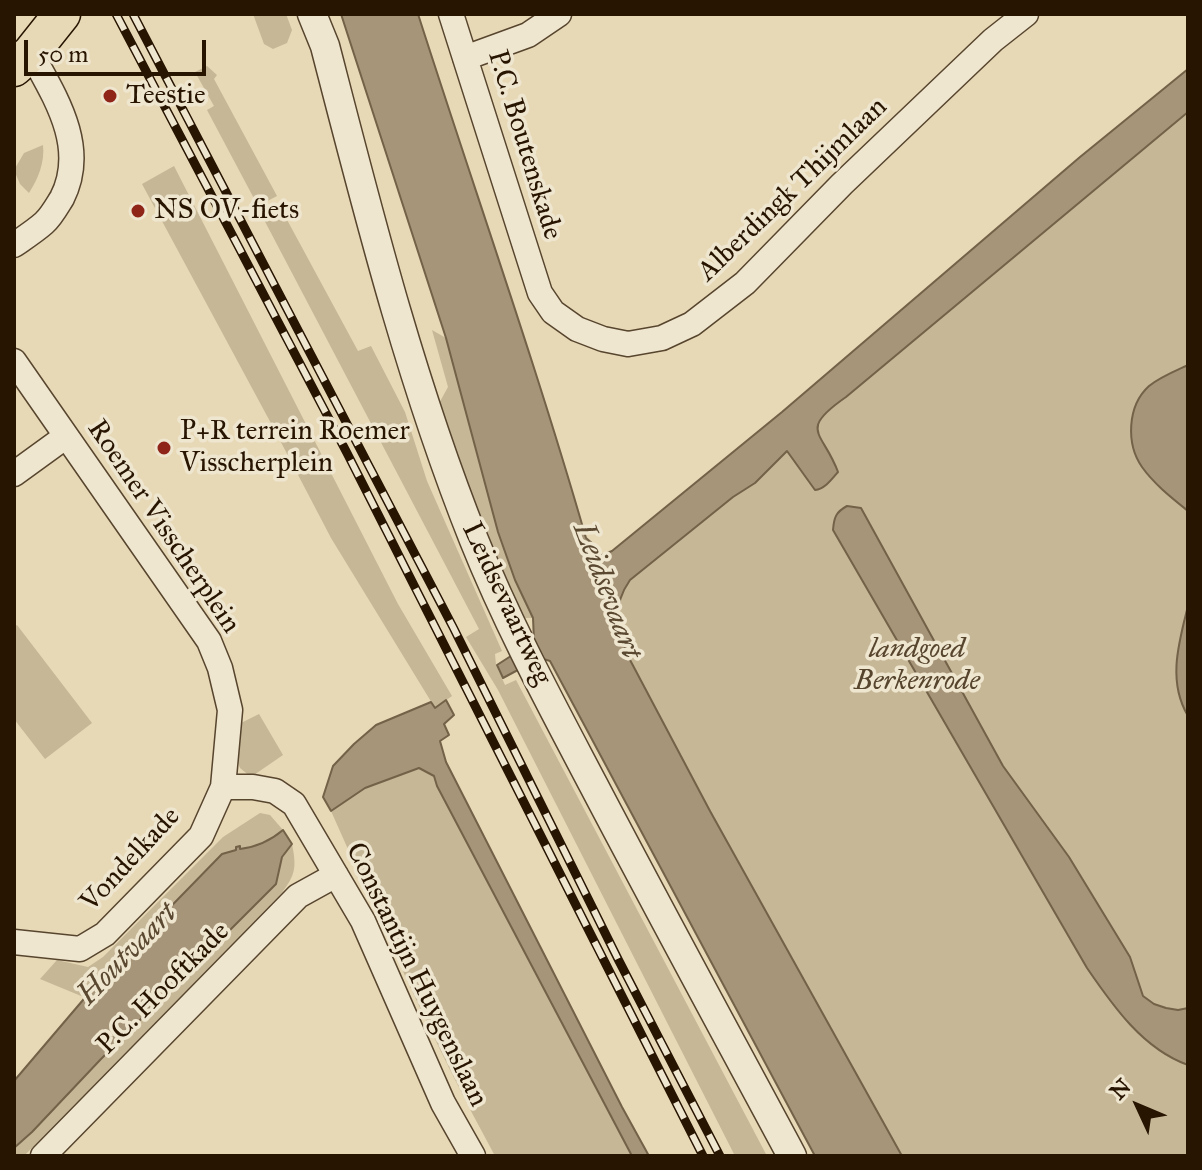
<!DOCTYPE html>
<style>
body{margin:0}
#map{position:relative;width:1202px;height:1170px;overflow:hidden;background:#e7d8b6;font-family:"IM FELL Great Primer",serif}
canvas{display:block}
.frame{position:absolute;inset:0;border:16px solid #271401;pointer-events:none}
.north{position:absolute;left:1098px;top:1066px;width:80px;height:80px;-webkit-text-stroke:6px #efe6d0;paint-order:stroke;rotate:314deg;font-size:22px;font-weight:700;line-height:32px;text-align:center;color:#271401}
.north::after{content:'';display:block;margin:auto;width:28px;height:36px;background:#271401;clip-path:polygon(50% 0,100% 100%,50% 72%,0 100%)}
.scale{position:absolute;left:24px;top:40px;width:182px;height:36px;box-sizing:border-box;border:4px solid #271401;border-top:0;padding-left:10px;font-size:24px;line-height:28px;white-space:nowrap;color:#271401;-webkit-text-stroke:6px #efe6d0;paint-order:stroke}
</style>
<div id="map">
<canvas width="1202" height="1170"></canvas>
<div class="frame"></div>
<div class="north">N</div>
<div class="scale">50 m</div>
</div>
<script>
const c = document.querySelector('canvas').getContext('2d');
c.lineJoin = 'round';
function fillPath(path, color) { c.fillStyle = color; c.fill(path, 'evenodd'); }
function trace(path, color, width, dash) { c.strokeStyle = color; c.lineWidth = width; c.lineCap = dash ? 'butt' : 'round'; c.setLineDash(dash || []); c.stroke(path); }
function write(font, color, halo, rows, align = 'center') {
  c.font = font + ' "IM FELL Great Primer",serif'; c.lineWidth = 7; c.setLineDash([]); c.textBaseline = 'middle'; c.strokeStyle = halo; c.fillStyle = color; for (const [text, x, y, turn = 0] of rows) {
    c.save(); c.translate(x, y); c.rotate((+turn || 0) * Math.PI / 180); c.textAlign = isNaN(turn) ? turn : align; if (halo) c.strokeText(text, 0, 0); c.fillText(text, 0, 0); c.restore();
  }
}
fillPath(new Path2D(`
 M 253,14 L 286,14 L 292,30 L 287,43 L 273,49 L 264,44 Z
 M 207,66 L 217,75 L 214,79 L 277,196 L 258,206 L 207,110 L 214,106 L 195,72 Z
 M 1188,112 L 1188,1156 L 870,1156 L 579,597 Z
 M 43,145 C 45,162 38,179 29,193 L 20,184 L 14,170 L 24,153 Z
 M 174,166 L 398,604 L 452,696 L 435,708 L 331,538 L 273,427 L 142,184 Z
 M 279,205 L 358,351 L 371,346 L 405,412 L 427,481 L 502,651 L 495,654 L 496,665 L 505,685 L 516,680 L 767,1156 L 735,1156 L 498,690 L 466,637 L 479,629 L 261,214 Z
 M 432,330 L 446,338 C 472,432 492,529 533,618 L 525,618 L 504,587 L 437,407 L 448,387 Z
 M 17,625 L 92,723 L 45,759 L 14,719 L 14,627 Z
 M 259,714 L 283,755 L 251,777 L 240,768 L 237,760 L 241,723 Z
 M 419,768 L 434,776 L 437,786 L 632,1156 L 495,1156 C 434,1045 383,928 331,811 L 365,788 Z
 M 260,813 L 270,815 L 283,830 C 269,842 255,847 237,850 C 185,898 131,944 86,998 L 40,979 L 57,960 L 88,967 L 103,957 L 223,837 Z
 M 292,844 C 297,869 295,875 281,894 L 24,1156 L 14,1156 L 14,1148 L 32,1132 L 101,1059 L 276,884 L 282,857 Z`), '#c6b797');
const water = new Path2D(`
 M 341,14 L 418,14 C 474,189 535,361 586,538 L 593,544 L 597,557 L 612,551 L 782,412 L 1080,157 L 1188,69 L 1188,112 L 846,397 C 797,431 823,431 838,472 C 832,479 825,489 815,490 L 787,451 L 755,483 L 733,497 L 630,580 C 611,607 617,629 629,658 L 710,811 L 902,1156 L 815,1156 L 550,661 L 540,658 L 503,678 L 497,665 L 534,641 L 533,618 L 515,580 L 498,532 L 446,338 Z
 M 1188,365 L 1188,511 C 1172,498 1154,484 1142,467 C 1126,444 1127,406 1149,386 C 1160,377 1175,371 1188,365 Z
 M 847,506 L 861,508 L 1003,766 L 1069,857 L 1130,957 L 1143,996 L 1154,1004 L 1166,1008 L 1178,1010 L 1188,1008 L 1188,1065 C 1143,1049 1113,1006 1087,968 L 833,530 C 834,517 836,512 847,506 Z
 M 1188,606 L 1188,716 C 1167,681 1179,642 1188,606 Z
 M 446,700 L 454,715 L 444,724 L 449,735 L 440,741 L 446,762 L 622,1107 L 649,1156 L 632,1156 L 437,786 L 434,776 L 419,768 L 365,788 L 331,811 L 323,797 L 333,766 L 354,744 L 376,725 L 431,702 L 435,708 Z
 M 283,830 L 292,844 L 282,857 L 276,884 L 101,1059 L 32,1132 L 14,1148 L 14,1081 L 106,973 L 222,854 L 236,850 L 236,847 L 240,846 L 240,849 C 257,847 270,841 283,830 Z`);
fillPath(water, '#a69578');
trace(water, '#736148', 2);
const minor = new Path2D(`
 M 451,14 L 540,293 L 553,312 L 577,329 L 603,339 L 628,344 L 662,338 L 692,324 L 745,283 L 842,184 L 993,40 L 1026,14
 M 465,58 L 528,35 L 559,14
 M 14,245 C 24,238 35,231 44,223 C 51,217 57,206 62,198 C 88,147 55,97 31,53
 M 14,361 L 209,641 L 220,668 L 230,710 L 223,787 L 201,836 L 105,934 L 80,949 L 14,942
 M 14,474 L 65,437
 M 223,787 L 253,787 L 275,791 L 294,804 L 363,921 L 443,1103 L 473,1156
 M 43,1156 L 298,896 L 336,875`);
const tertiary = new Path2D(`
 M 312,14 L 325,46 C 368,212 410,380 474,540 C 508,625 552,706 594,786 C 659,910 726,1033 792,1156`);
const primary = new Path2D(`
 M 14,68 L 31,53 L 62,14`);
trace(minor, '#57452e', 27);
trace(tertiary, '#57452e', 31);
trace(primary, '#271401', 39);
trace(minor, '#efe6d0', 24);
trace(tertiary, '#efe6d0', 28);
trace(primary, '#e7d8b6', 36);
const rail = new Path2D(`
 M 116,14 L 347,453 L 703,1156
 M 133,14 L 453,627 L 619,961 L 720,1156`);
trace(rail, '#271401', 9);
trace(rail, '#efe6d0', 6, [18]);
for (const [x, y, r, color] of [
 [110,96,8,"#8f2418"],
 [138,211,8,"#8f2418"],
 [164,448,8,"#8f2418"]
]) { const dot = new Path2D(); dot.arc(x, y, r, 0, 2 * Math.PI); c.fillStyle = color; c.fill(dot); trace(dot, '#efe6d0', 3); }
write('28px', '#271401', '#efe6d0', [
 ["Teestie",126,96],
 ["NS OV-fiets",154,211],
 ["P+R terrein Roemer",180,432],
 ["Visscherplein",180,464]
], 'left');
write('28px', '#271401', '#efe6d0', [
 ["P.C. Boutenskade",524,145,73],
 ["Alberdingk Thijmlaan",793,190,-44],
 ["Roemer Visscherplein",163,527,56],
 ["Leidsevaartweg",506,604,65],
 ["Vondelkade",131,860,-47],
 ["Constantijn Huygenslaan",416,975,64],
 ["P.C. Hooftkade",164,989,-45]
]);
write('italic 28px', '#57452e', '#efe6d0', [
 ["landgoed",917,650],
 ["Berkenrode",917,682]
]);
write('italic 30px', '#5a4831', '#efe6d0', [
 ["Leidsevaart",606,591,69],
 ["Houtvaart",128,955,-46]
]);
</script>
